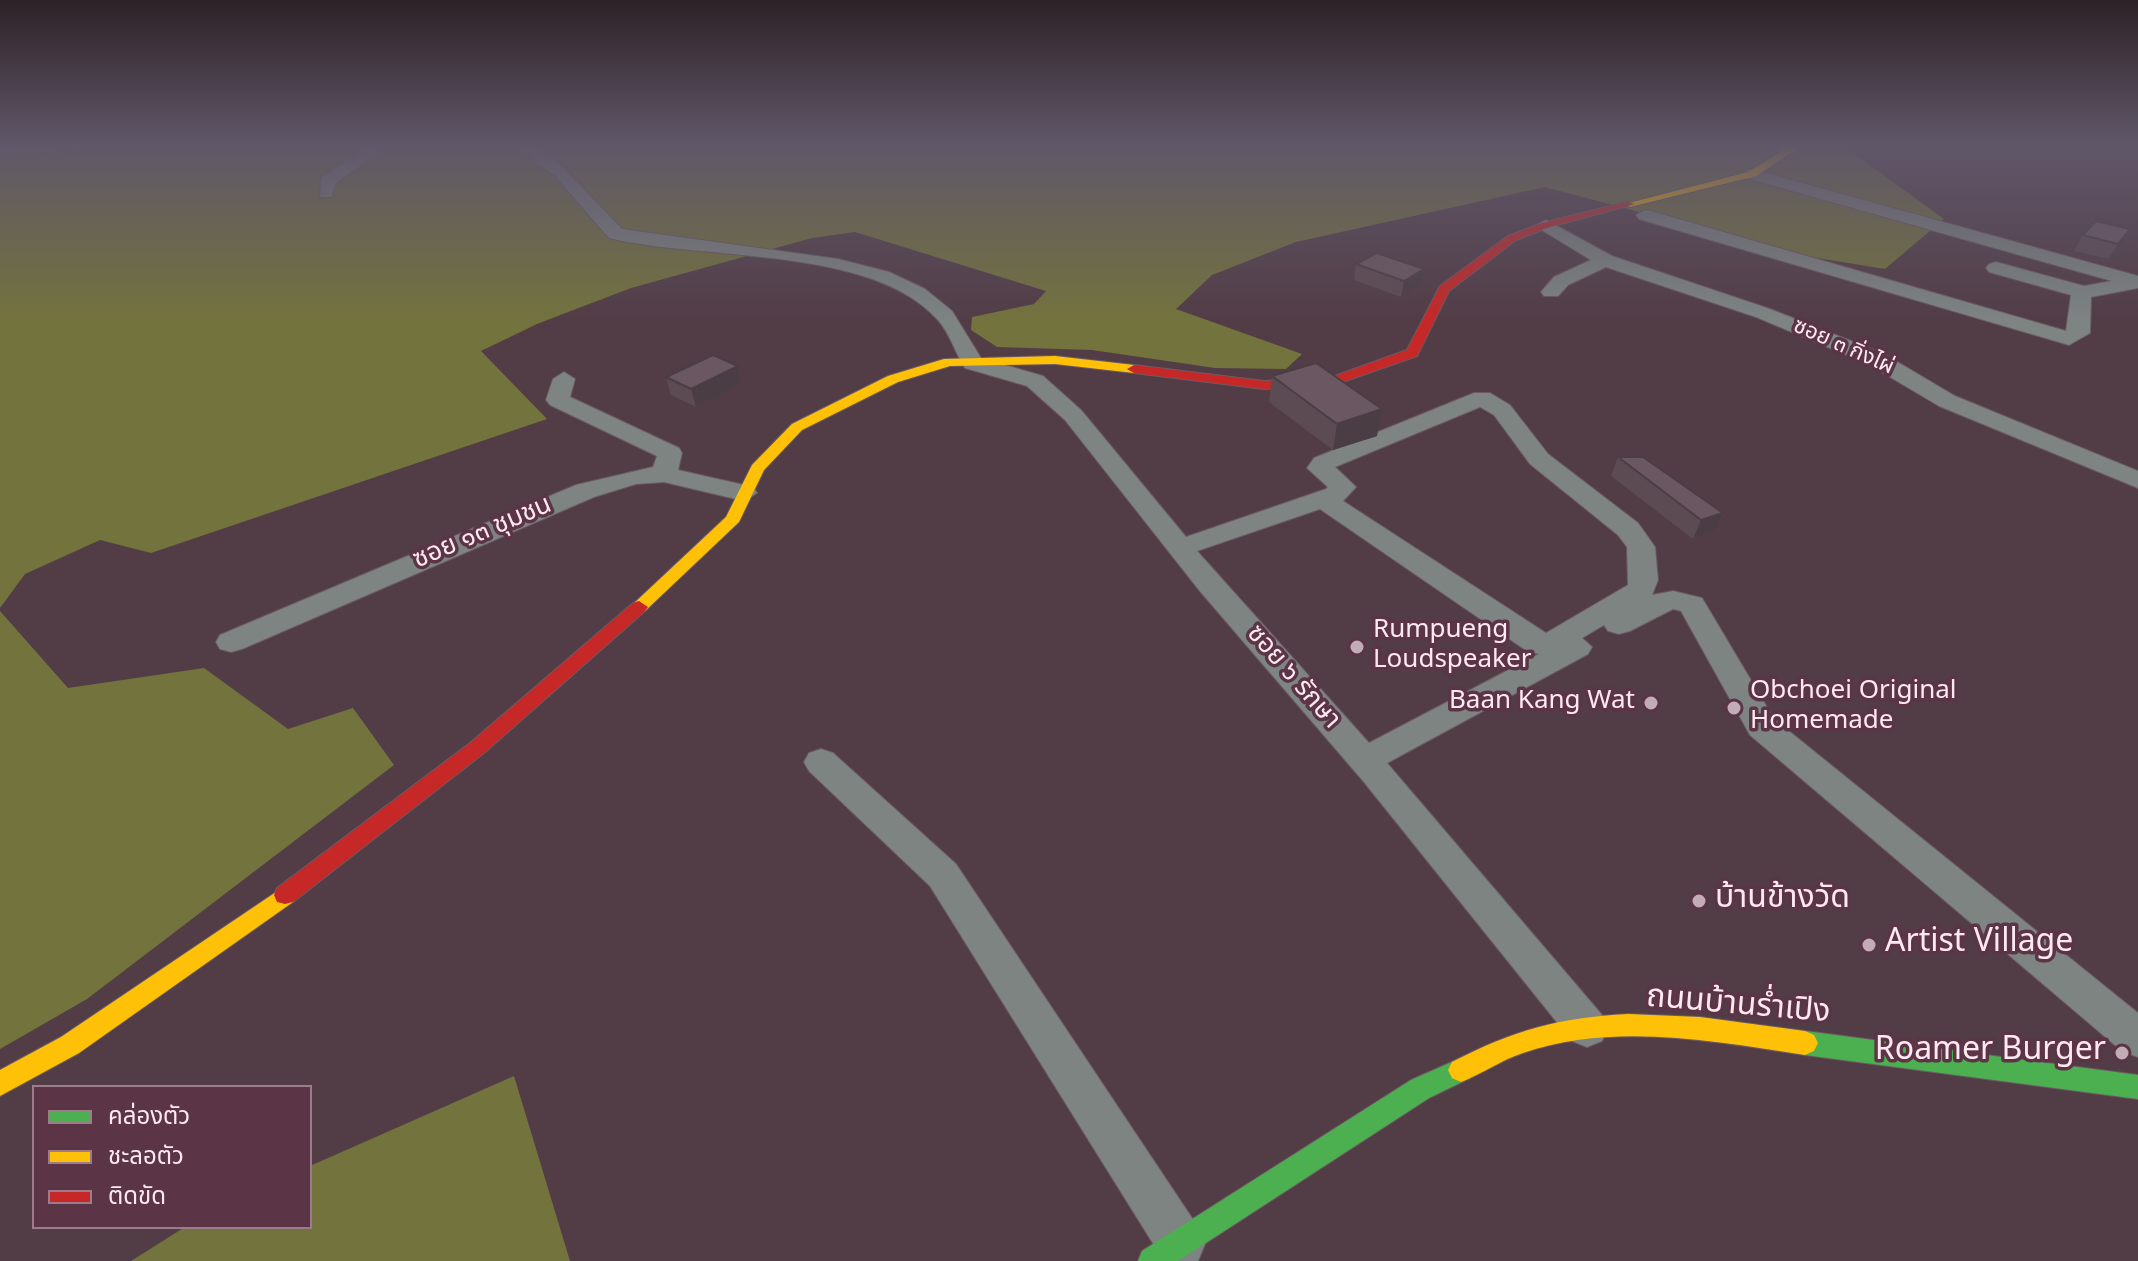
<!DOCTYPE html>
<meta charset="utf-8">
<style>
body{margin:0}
#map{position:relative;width:2138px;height:1261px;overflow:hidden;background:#523d47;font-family:Georgia,"Noto Sans Thai",serif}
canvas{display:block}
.legend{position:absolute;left:32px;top:1085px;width:280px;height:144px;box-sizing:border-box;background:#5b3446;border:2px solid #9c7c8a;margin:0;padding:10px 14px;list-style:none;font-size:24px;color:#fee9f1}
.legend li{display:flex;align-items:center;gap:16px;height:40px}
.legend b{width:40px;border:2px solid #9c7c8a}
</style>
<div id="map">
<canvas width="2138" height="1261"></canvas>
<ul class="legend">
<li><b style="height:10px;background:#4caf50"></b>คล่องตัว</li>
<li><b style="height:10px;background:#ffc107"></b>ชะลอตัว</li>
<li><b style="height:10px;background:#c62828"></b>ติดขัด</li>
</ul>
</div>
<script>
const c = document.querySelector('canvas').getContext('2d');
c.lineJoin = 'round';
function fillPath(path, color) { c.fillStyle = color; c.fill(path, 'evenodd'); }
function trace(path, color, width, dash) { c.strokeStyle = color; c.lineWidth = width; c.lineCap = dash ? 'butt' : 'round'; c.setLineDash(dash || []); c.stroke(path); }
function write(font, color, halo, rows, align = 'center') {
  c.font = font + ' Georgia,"Noto Sans Thai",serif'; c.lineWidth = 7; c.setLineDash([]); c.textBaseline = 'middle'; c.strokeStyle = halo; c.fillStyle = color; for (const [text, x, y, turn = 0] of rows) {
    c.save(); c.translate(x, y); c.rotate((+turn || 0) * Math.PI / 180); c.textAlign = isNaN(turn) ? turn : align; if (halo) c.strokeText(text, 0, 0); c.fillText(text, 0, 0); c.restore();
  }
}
fillPath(new Path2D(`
 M 0,145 L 1842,145 L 1944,219 L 1885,269 L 1805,256 L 1545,187 L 1296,242 L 1212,275 L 1176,309 L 1302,354 L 1286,369 L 1215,368 L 1092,350 L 997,347 L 971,330 L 972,317 L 1034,304 L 1046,291 L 855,232 L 812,238 L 631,288 L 537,324 L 481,351 L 547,419 L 151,553 L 100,540 L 25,574 L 0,608 Z
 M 0,611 L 68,688 L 204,668 L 288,729 L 353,708 L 394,765 L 87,999 L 0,1049 Z
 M 514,1076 L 570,1261 L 131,1261 L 185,1227 L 310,1227 L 310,1166 Z`), '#73733d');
const street = new Path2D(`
 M 0,145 L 90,145 L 82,150 L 0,154 Z
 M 369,145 L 388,145 L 335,184 L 332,197 L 320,197 L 321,178 Z
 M 512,145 L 532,145 L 555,159 L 622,229 L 838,259 L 889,272 L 925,289 L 952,311 L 981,358 L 1043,376 L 1081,410 L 1186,537 L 1326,489 L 1328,487 L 1307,468 L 1314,458 L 1474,393 L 1490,393 L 1510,405 L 1548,454 L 1638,523 L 1655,547 L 1658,580 L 1652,595 L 1673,591 L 1702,598 L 1774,719 L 2138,1013 L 2138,1057 L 2123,1052 L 1750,735 L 1681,611 L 1673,609 L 1630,631 L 1619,634 L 1608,631 L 1604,625 L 1582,638 L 1592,647 L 1588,654 L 1387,763 L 1602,1015 L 1608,1028 L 1602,1041 L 1587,1047 L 1572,1041 L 1364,782 L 1199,590 L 1065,420 L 1027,386 L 965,368 C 955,353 950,333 938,320 C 872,245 701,261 609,238 L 555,176 ZM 1480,407 L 1494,415 L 1530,464 L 1618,535 L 1627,547 L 1628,585 L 1546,633 L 1343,501 L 1356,487 L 1335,467 ZM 1320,509 L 1527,651 L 1539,654 L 1369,743 L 1197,551 Z
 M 1752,169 L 2138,276 L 2138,288 L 2091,297 L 2090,333 L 2069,345 L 1639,219 L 1636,215 L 1645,210 L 1651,211 L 2066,331 L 2071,295 L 1989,272 L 1986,268 L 1989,264 L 1996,262 L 2084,286 L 2112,281 L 1746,178 L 1746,170 Z
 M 1546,220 L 1612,256 L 1770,309 L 1884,354 L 1955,396 L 2138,471 L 2138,488 L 1939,406 L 1868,364 L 1756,317 L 1606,267 L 1568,285 L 1558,296 L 1544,296 L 1541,292 L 1554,277 L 1591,260 L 1540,229 L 1537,225 Z
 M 564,372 L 575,379 L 570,397 L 679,448 L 682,453 L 678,470 L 753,487 L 757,493 L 744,501 L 664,482 L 636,484 L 594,497 L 242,649 L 231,652 L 220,649 L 216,642 L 220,635 L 576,485 L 653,467 L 657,456 L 550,405 L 546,400 L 553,379 Z
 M 821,749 L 833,753 L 956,864 L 1198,1227 L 1205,1244 L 1198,1261 L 1164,1261 L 930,886 L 809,771 L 804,762 L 809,753 Z`);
const fast = new Path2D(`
 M 1805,1031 L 2138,1075 L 2138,1099 L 1805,1055 L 1796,1051 L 1792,1043 L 1796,1035 Z
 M 1461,1058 L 1470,1062 L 1474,1070 L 1470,1078 L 1429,1098 L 1178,1261 L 1138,1261 L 1142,1251 L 1411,1080 Z`);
const slow = new Path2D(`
 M 1778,145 L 1791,145 L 1797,149 L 1756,176 L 1630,207 L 1625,204 L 1748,172 L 1785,149 Z
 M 1055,356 L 1134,365 L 1141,369 L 1134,373 L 1055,364 L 950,366 L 898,382 L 802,430 L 764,470 L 739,522 L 645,611 L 633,611 L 630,607 L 726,517 L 752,465 L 792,424 L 888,376 L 944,359 Z
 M 285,886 L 293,888 L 296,895 L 293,902 L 79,1053 L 0,1096 L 0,1070 L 61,1037 Z
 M 1628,1014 L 1700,1017 L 1805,1031 L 1814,1035 L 1818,1043 L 1814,1051 L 1805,1055 C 1713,1041 1613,1022 1523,1053 C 1501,1060 1482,1074 1461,1082 L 1452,1078 L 1448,1070 L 1452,1062 C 1512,1031 1560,1017 1628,1014 Z`);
const jam = new Path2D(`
 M 1626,202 L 1635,204 L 1550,227 L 1516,240 L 1449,291 L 1417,356 L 1334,385 L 1264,389 L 1134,373 L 1127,369 L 1134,365 L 1264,381 L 1332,377 L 1407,350 L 1440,286 L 1508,236 L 1542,223 Z
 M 639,601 L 648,607 L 645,611 L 484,753 L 293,902 L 285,904 L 277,902 L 274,895 L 277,888 L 470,743 L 633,603 Z`);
trace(street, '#6c5a62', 2);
trace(fast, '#6c5a62', 2);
trace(slow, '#6c5a62', 2);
trace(jam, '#6c5a62', 2);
fillPath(street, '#7d8482');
fillPath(fast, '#4caf50');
fillPath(slow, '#ffc107');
fillPath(jam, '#c62828');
fillPath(new Path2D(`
 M 1680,145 L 1711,145 L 1700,152 L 1680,147 Z
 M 2096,221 L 2121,245 L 2109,259 L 2074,251 L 2083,235 Z
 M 1356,264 L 1424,269 L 1421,285 L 1401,297 L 1354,280 Z
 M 738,366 L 741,384 L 696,407 L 671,395 L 666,377 Z
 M 1272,376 L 1377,436 L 1333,450 L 1269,402 Z
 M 1618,457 L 1723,513 L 1714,532 L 1693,539 L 1611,476 Z`), '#5c4b53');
fillPath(new Path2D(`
 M 1703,145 L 1711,145 L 1700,152 Z
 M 2130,229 L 2121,245 L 2109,259 L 2118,244 Z
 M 1424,269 L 1421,285 L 1401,297 L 1404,281 Z
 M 738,366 L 741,384 L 696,407 L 691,389 Z
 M 1382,409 L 1377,436 L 1333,450 L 1337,424 Z
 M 1723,513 L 1714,532 L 1693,539 L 1701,520 Z`), '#4b3d44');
const building = new Path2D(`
 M 2096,221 L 2130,229 L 2118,244 L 2083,235 Z
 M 1377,253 L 1424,269 L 1404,281 L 1356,264 Z
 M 713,355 L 738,366 L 691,389 L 666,377 Z
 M 1316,363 L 1382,409 L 1337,424 L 1272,376 Z
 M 1618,457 L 1643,457 L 1723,513 L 1701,520 Z`);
fillPath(building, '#6b5761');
trace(building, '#4b3d44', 2);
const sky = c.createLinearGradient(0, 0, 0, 322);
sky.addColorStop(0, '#2d2227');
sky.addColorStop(0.45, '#605769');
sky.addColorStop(1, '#60576900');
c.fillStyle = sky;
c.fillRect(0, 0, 2138, 322);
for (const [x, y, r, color] of [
 [1357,647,8,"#c2adb6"],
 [1651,703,8,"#c2adb6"],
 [1734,708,8,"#c2adb6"],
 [1699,901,8,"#c2adb6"],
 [1869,945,8,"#c2adb6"],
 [2122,1053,8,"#c2adb6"]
]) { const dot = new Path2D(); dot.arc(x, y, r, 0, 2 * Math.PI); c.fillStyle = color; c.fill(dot); trace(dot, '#5b3446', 3); }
write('22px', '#fee9f1', '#5b3446', [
 ["ซอย ๓ กิ่งไผ่",1843,348,24]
]);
write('26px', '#fee9f1', '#5b3446', [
 ["ซอย ๑๓ ชุมชน",483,534,-23],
 ["ซอย ๖ รักษา",1292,678,49]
]);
write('26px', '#fee9f1', '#5b3446', [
 ["Rumpueng",1373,632],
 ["Loudspeaker",1373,662],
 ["Obchoei Original",1750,693],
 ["Homemade",1750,723],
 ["Baan Kang Wat",1635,703,"right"]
], 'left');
write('32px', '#fee9f1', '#5b3446', [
 ["บ้านข้างวัด",1715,901],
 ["Artist Village",1885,945],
 ["Roamer Burger",2106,1053,"right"]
], 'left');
write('32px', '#fee9f1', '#5b3446', [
 ["ถนนบ้านร่ำเปิง",1738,1007,5]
]);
</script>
